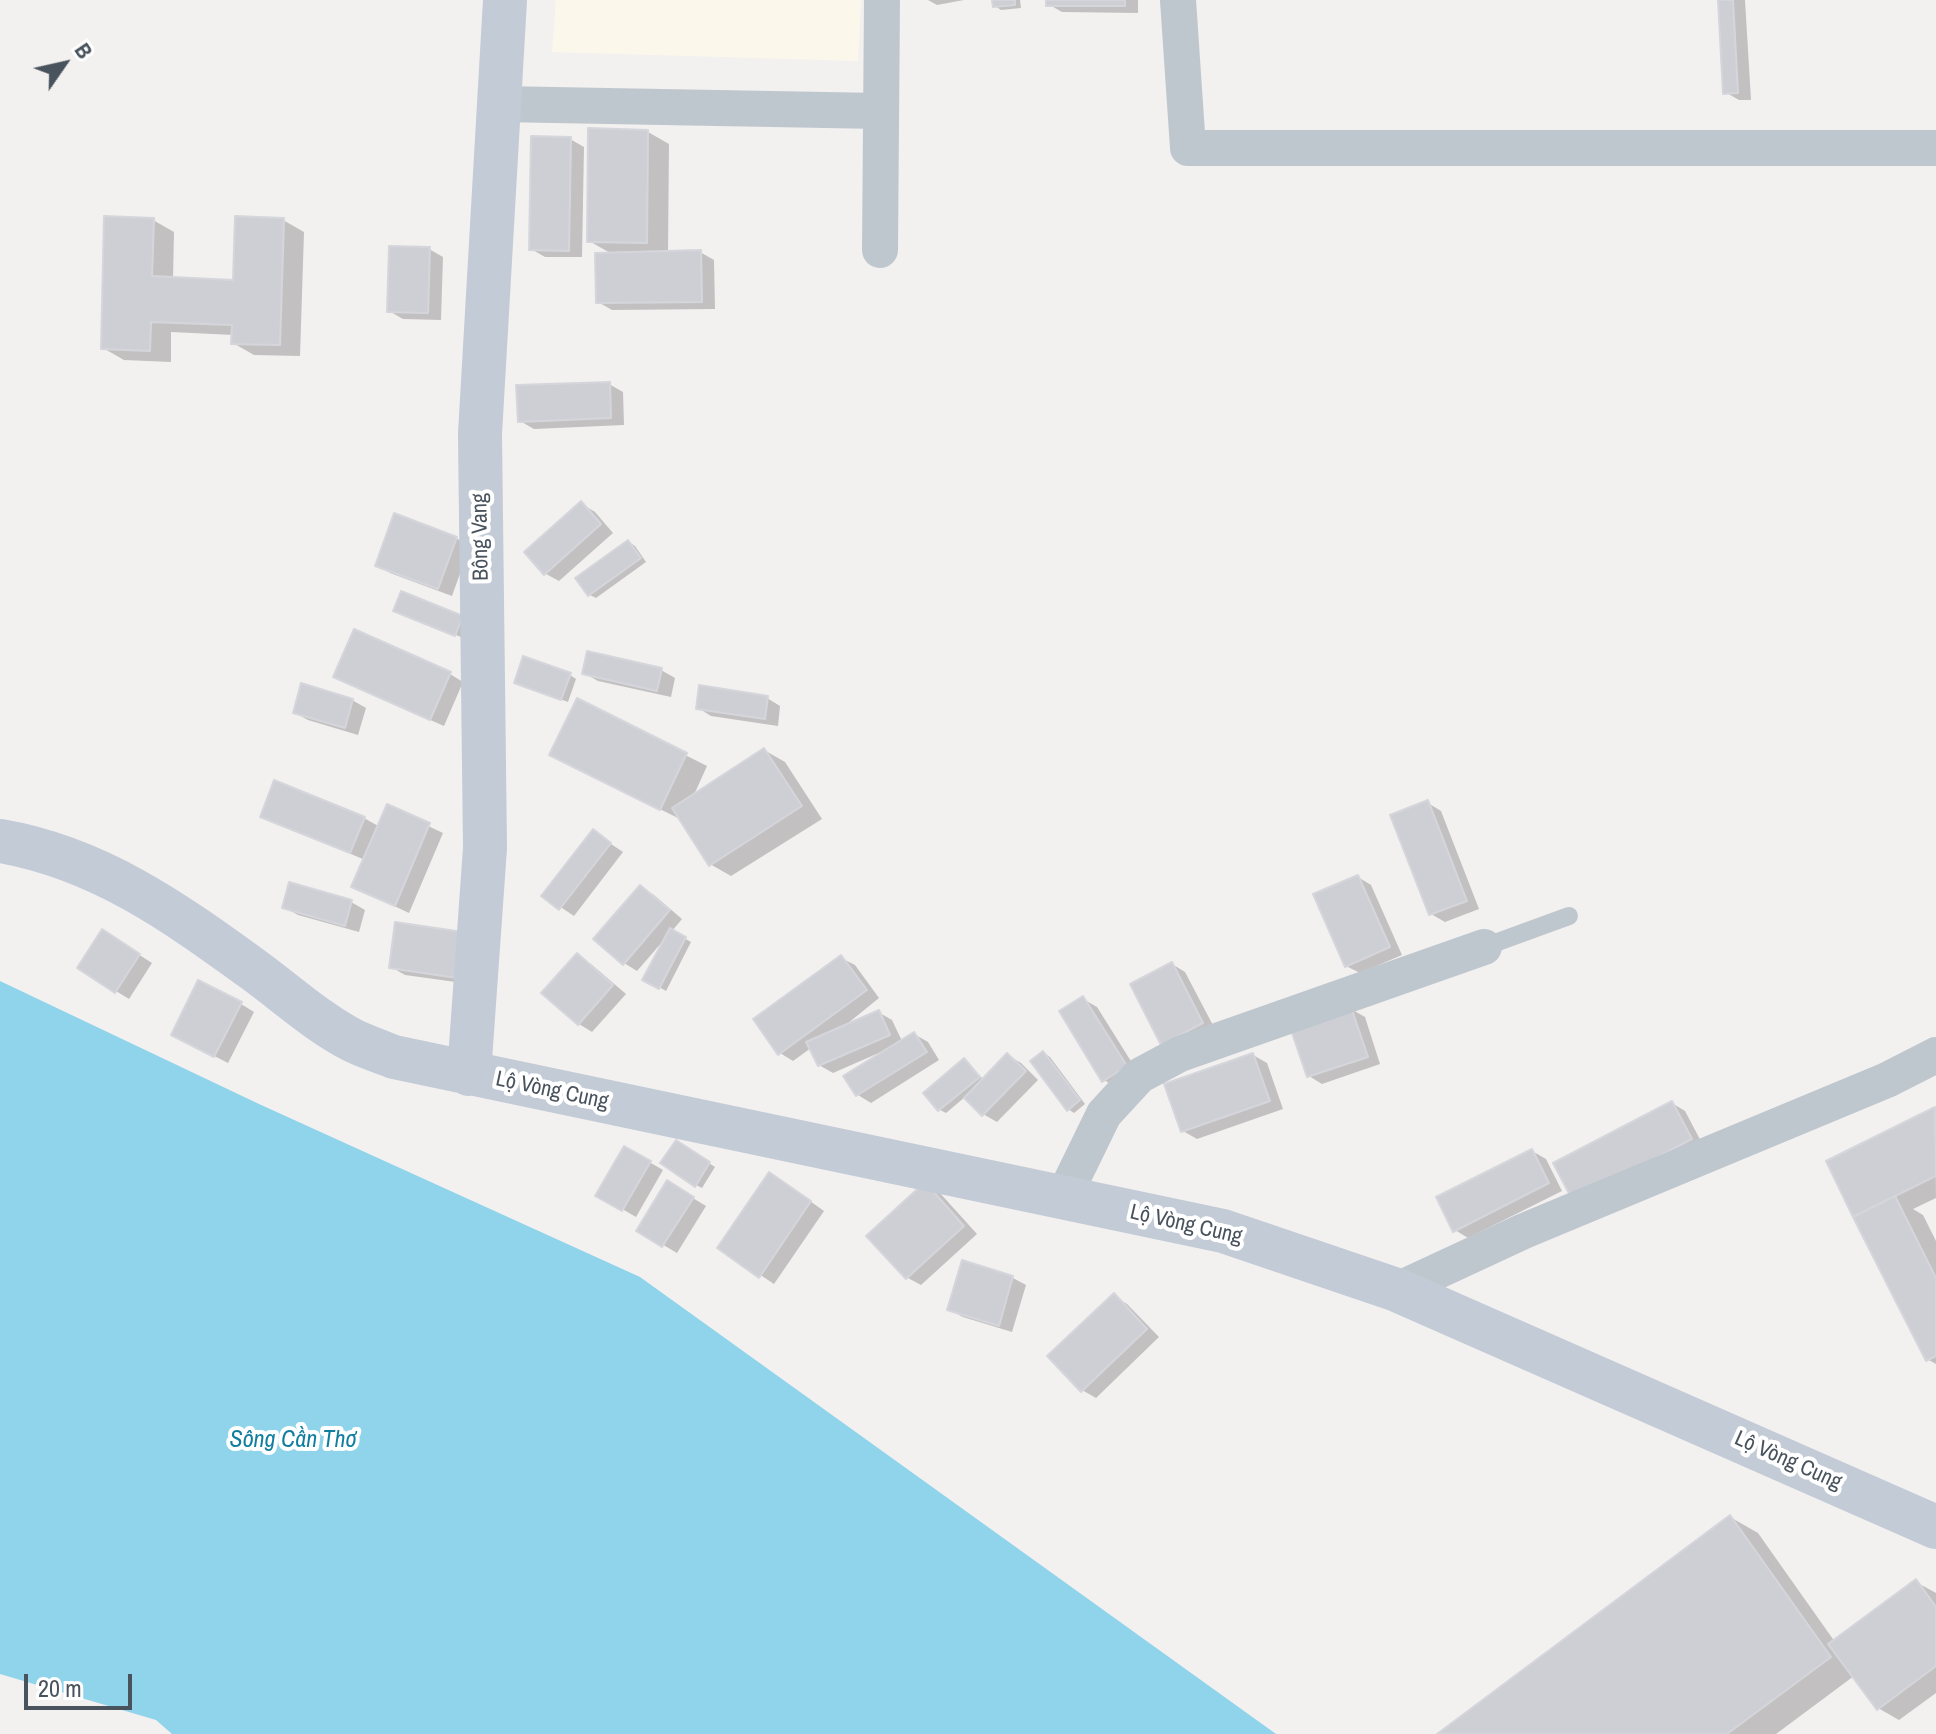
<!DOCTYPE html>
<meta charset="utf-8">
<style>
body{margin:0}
#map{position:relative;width:1936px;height:1734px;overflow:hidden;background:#f3f0f0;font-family:"Archivo Narrow",sans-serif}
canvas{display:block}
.north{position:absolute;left:24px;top:24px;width:80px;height:80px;-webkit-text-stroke:6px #fff;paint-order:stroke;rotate:56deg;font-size:22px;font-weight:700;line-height:32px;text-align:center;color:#49535d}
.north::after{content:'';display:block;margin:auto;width:28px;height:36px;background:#49535d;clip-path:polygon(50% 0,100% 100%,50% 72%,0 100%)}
.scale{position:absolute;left:24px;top:1674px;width:108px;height:36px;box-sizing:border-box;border:4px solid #49535d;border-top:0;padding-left:10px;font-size:24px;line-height:28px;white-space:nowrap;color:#49535d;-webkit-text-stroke:6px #fff;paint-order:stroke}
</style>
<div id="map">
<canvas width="1936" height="1734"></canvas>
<div class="north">B</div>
<div class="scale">20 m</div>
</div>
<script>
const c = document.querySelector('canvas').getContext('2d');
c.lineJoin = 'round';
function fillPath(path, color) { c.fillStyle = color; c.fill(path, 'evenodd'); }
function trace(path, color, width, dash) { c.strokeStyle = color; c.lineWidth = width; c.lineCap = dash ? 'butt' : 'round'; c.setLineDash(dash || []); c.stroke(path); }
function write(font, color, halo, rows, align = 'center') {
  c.font = font + ' "Archivo Narrow",sans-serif'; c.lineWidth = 8; c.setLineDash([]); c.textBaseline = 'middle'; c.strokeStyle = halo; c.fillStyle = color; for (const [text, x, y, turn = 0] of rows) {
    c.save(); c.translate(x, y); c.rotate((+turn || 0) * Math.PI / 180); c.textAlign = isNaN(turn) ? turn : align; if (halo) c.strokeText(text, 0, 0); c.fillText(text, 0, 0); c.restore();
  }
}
fillPath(new Path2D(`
 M 556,0 L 861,0 L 858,61 L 552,52 Z`), '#fcf7eb');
fillPath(new Path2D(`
 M 0,981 L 259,1104 L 640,1277 L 1276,1734 L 172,1734 L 156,1720 L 0,1674 Z`), '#8fd4ea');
fillPath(new Path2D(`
 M 928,0 L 964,0 L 937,5 Z
 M 994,0 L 1020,0 L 1021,8 L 1001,10 L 995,6 Z
 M 1048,0 L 1138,0 L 1138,13 L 1062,12 L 1048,4 Z
 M 1720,0 L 1745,0 L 1751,100 L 1739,100 L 1725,92 Z
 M 648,132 L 669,144 L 668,253 L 700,252 L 714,260 L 715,309 L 612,310 L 598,302 L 612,254 L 589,241 Z
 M 570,139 L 584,147 L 582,257 L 545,257 L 531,249 Z
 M 153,220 L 174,232 L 173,279 L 235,282 L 283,220 L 304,232 L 300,356 L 254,355 L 233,343 L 234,335 L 171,332 L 171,362 L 124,360 L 103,348 Z
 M 429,249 L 443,257 L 441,320 L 403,319 L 389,311 Z
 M 609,384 L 623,392 L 624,425 L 534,429 L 520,421 Z
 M 582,504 L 595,512 L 613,533 L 559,581 L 546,574 L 526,552 Z
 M 456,538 L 470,546 L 452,596 L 390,573 L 377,565 Z
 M 629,542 L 635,546 L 646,562 L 596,598 L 590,595 L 578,578 Z
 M 402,614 L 462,618 L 461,637 Z
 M 661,670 L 675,678 L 671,697 L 598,681 L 584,673 Z
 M 450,674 L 463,682 L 444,726 L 349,684 Z
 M 570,675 L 576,679 L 568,702 L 522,685 Z
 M 767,698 L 780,706 L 778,726 L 711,716 L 698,708 Z
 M 352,700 L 366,708 L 358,735 L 308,720 L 295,713 Z
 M 578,701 L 707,766 L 693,797 L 764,750 L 785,762 L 822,819 L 731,876 L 710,864 L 682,820 L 573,766 Z
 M 1428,803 L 1441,811 L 1479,909 L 1445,922 L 1431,914 Z
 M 388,807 L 443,833 L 409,913 L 354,887 L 365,860 L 262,816 L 364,818 L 380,827 Z
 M 593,832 L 623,852 L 574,916 L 544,896 Z
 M 1358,877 L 1371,885 L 1402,955 L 1360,973 L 1346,966 Z
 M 641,887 L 654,895 L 682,919 L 672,931 L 691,942 L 666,991 L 645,979 L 663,941 L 637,971 L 624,963 Z
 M 351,902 L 365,910 L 359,932 L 298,915 L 284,907 Z
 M 397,925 L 470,984 L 405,975 L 391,967 Z
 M 116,940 L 152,963 L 129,999 L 116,991 Z
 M 578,956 L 591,964 L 626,994 L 592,1032 L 579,1024 Z
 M 841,958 L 855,965 L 879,998 L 842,1028 L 878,1012 L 892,1020 L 902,1041 L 914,1034 L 928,1042 L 939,1060 L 871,1103 L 858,1095 L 883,1054 L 881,1052 L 833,1073 L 819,1065 L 811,1048 L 793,1061 L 780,1053 Z
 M 1172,964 L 1185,972 L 1216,1031 L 1177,1051 Z
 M 1083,999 L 1097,1007 L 1139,1074 L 1117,1088 L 1104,1080 Z
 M 241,1004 L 254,1012 L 228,1063 L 187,1042 Z
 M 1351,1009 L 1365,1017 L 1380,1064 L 1322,1084 L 1309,1076 Z
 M 1044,1053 L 1050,1057 L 1085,1104 L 1074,1113 L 1068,1109 Z
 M 1007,1055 L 1021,1063 L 1038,1080 L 997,1122 L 983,1114 L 965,1097 L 946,1113 L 940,1110 L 965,1061 L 984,1080 Z
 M 1253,1055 L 1267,1063 L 1283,1109 L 1197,1139 L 1183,1131 Z
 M 1672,1103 L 1685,1111 L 1704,1147 L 1588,1207 Z
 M 1935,1110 L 1936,1198 L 1913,1209 L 1923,1215 L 1936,1241 L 1936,1364 L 1927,1359 L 1855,1215 Z
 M 677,1142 L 715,1167 L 702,1188 L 696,1185 Z
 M 625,1148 L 663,1170 L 636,1217 L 598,1195 Z
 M 1532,1151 L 1546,1159 L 1562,1191 L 1468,1238 L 1455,1230 Z
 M 783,1182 L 824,1211 L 774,1284 L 720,1248 Z
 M 668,1183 L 706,1206 L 677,1253 L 638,1230 Z
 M 925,1184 L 939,1192 L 977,1234 L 921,1285 L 908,1278 Z
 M 964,1263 L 1013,1278 L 1026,1285 L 1012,1332 L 963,1317 L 949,1310 Z
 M 1114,1296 L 1127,1304 L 1159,1337 L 1096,1398 L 1082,1390 Z
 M 1730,1517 L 1758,1533 L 1835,1642 L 1916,1582 L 1936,1593 L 1936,1693 L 1899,1720 L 1878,1708 L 1854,1676 L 1776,1734 L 1441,1734 Z`), '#0003');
const building = new Path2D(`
 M 992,0 L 1015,0 L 1015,5 L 993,7 Z
 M 1046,0 L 1125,0 L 1125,6 L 1046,6 Z
 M 1718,0 L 1733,0 L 1738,93 L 1723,94 Z
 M 588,128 L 648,130 L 647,243 L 587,242 Z
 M 531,136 L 571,137 L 569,251 L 529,250 Z
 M 104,216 L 154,218 L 152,276 L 233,280 L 235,216 L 284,218 L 280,345 L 231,344 L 232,325 L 151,322 L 150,351 L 101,349 Z
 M 389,246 L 430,247 L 428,313 L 387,312 Z
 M 701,250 L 702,302 L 596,303 L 595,253 Z
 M 610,382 L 611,418 L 518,422 L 516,385 Z
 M 581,501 L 601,524 L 544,575 L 524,552 Z
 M 394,513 L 457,537 L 438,589 L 375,566 Z
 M 628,540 L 641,558 L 588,596 L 575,578 Z
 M 401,591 L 463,616 L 455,636 L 393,611 Z
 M 354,629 L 451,672 L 430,720 L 333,677 Z
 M 587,651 L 662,668 L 657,691 L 582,674 Z
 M 523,656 L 571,673 L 561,700 L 514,683 Z
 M 301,683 L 353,699 L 345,728 L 293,713 Z
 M 699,685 L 768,696 L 765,719 L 696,709 Z
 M 577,698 L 687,753 L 660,810 L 549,755 Z
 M 764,748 L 802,806 L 709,866 L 672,808 Z
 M 274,780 L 365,817 L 350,853 L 260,817 Z
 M 1428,800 L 1467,901 L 1429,915 L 1390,815 Z
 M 387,804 L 430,823 L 395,906 L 351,887 Z
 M 593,829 L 611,843 L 559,910 L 541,896 Z
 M 1358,875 L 1390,947 L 1345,967 L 1313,894 Z
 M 289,882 L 352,900 L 345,926 L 282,908 Z
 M 640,885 L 670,910 L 623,965 L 593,939 Z
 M 395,922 L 463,932 L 457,978 L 389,968 Z
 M 670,928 L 686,937 L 659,989 L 642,980 Z
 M 102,929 L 140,954 L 115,993 L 77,968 Z
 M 577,953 L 613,985 L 578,1025 L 541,993 Z
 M 841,955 L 867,990 L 778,1055 L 753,1019 Z
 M 1172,962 L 1203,1023 L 1161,1045 L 1130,984 Z
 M 198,980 L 242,1002 L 214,1057 L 171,1035 Z
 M 1083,996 L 1127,1066 L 1102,1082 L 1059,1011 Z
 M 1351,1007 L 1368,1057 L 1307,1077 L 1290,1027 Z
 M 879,1010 L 890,1035 L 818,1066 L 806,1042 Z
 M 914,1032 L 927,1052 L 856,1096 L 843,1076 Z
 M 1043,1051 L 1080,1100 L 1067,1111 L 1030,1061 Z
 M 1007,1053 L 1026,1071 L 982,1116 L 964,1098 Z
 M 1253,1053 L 1270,1101 L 1181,1132 L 1164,1084 Z
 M 964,1058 L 980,1077 L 938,1111 L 923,1093 Z
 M 1672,1101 L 1692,1139 L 1573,1201 L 1553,1163 Z
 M 1935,1107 L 1936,1176 L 1853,1217 L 1826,1161 Z
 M 676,1140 L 710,1162 L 695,1187 L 660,1163 Z
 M 624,1146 L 651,1161 L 622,1211 L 595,1196 Z
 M 1532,1149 L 1549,1183 L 1453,1232 L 1436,1197 Z
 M 769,1172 L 811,1201 L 759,1278 L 717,1248 Z
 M 667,1180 L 694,1197 L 662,1247 L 636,1231 Z
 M 925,1182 L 964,1226 L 906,1279 L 866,1236 Z
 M 1895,1196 L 1936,1278 L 1936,1356 L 1926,1361 L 1853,1217 Z
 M 962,1260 L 1013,1276 L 999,1326 L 947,1310 Z
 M 1114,1293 L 1147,1329 L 1081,1392 L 1047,1356 Z
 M 1730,1515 L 1831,1657 L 1727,1734 L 1437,1734 Z
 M 1916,1579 L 1936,1607 L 1936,1666 L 1877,1710 L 1828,1644 Z`);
fillPath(building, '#cdcfd5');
trace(building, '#d5d6db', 2);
trace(new Path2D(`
 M 1484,947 L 1569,916`), '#bfc7ce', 18);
trace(new Path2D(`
 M 1178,0 L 1188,148 L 1936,148
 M 499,104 L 880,111
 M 880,250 L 882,0
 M 1063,1198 L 1104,1114 L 1139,1076 L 1180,1054 L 1484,947
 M 1397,1290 L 1524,1231 L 1887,1080 L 1936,1055`), '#bfc7ce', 36);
trace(new Path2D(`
 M 0,841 C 99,858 174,912 254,970 C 287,994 317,1022 354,1041 C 367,1047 381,1052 394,1057 L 1223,1231 L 1397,1290 L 1936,1527
 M 469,1074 L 485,848 L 480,434 L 505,0`), '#c2cbd6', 44);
write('22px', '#49535d', '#fff', [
 ["Bông Vang",481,537,-91],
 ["Lộ Vòng Cung",552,1091,12],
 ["Lộ Vòng Cung",1186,1225,13],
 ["Lộ Vòng Cung",1788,1461,24]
]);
write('italic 24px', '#117ea0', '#fff', [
 ["Sông Cần Thơ",293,1441]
]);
</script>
